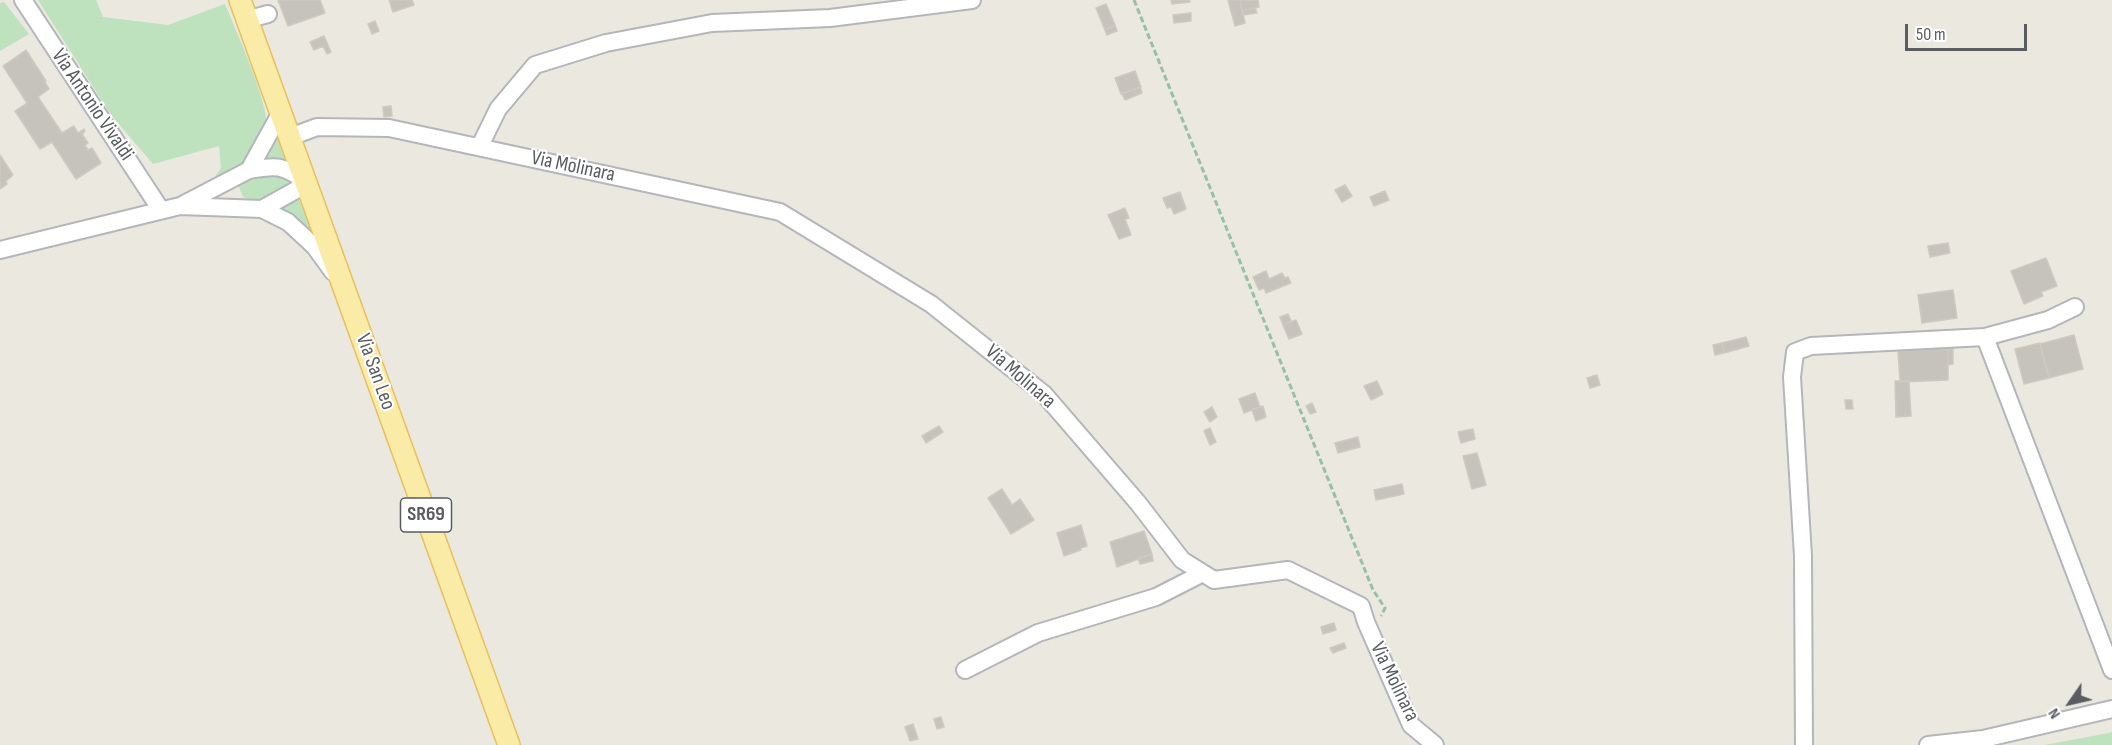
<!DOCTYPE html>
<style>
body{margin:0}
#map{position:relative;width:2112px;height:745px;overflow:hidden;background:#ebe8e0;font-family:"Sofia Sans Condensed",sans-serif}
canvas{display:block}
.north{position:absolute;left:2040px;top:673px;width:60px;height:60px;-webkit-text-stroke:4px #fff;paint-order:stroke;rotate:236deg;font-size:16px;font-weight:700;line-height:24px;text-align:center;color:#595c60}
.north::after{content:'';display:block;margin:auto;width:21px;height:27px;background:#595c60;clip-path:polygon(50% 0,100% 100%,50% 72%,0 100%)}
.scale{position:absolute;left:1905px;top:24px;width:122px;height:27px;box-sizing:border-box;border:3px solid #595c60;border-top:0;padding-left:8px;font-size:18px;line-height:21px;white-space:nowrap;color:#595c60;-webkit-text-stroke:4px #fff;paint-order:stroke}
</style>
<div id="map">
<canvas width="2112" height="745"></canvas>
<div class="north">N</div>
<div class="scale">50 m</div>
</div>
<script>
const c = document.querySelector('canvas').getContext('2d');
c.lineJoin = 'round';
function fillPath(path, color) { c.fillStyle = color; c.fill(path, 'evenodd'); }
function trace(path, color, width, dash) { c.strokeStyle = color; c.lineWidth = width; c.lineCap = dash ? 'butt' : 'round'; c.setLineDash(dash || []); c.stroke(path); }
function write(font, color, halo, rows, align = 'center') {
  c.font = font + ' "Sofia Sans Condensed",sans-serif'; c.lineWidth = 4.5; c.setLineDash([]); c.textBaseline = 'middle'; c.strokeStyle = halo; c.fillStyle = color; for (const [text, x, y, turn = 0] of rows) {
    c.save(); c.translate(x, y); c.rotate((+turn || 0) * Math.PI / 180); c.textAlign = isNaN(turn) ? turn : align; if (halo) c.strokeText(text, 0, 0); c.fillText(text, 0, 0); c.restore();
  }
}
fillPath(new Path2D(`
 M 38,0 L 96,0 L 103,17 L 168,25 L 225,4 C 235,29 270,105 266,127 C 261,152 234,173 212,181 L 221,168 L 219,146 L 153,164 L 111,115 Z
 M 4,2 L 29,34 L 0,51 L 0,3 Z
 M 279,137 L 287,158 L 262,160 Z
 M 262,173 L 278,174 L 289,180 C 282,196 259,205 243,197 L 238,184 Z
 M 299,200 L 315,236 L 283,209 L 284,205 Z
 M 2112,732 L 2112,745 L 2044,745 L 2109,733 Z`), '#bde2bd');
const building = new Path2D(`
 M 278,0 L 320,0 L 325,13 L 288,26 Z
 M 389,0 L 412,0 L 414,5 L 393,12 Z
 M 1171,0 L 1189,0 L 1190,2 L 1172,4 Z
 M 1228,0 L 1240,0 L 1245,23 L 1235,26 Z
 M 1240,0 L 1258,0 L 1259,7 L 1242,11 Z
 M 1106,4 L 1115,25 L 1105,30 L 1096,8 Z
 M 1255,8 L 1257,13 L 1243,15 L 1242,11 Z
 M 1191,13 L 1191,21 L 1174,23 L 1173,15 Z
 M 375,21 L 379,31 L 372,34 L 368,24 Z
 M 1115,25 L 1117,31 L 1107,35 L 1105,30 Z
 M 324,36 L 331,52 L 327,54 L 323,46 L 314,50 L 310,42 Z
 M 26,50 L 46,81 L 45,82 L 49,89 L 38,97 L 62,133 L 74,126 L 78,133 L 84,129 L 85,131 L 82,134 L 88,143 L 85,145 L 88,150 L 92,148 L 101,163 L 76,179 L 52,142 L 40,149 L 15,111 L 27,103 L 3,66 Z
 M 1135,71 L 1141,87 L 1121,94 L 1115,78 Z
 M 1140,87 L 1142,93 L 1125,100 L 1122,94 Z
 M 391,106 L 392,116 L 384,117 L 383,107 Z
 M 0,155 L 13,175 L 6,181 L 7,184 L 0,189 Z
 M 1345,185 L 1352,196 L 1342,202 L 1335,190 Z
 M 1385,191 L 1389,200 L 1374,206 L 1370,197 Z
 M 1180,192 L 1186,209 L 1174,214 L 1171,207 L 1167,208 L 1163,198 Z
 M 1125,208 L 1129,218 L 1125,219 L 1131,235 L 1119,239 L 1108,215 Z
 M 1948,243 L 1950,253 L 1930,257 L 1928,246 Z
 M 2046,258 L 2057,286 L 2041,292 L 2043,296 L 2024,304 L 2011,271 Z
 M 1266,271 L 1269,279 L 1282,273 L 1285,278 L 1288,277 L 1291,283 L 1266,293 L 1264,288 L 1259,290 L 1253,277 Z
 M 1953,290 L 1957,318 L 1922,323 L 1918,295 Z
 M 1288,314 L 1291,321 L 1283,325 L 1280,317 Z
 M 1296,320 L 1302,334 L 1289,339 L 1283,325 Z
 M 2074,335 L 2083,369 L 2049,378 L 2040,344 Z
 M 1746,337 L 1749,346 L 1724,353 L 1722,343 Z
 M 1722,343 L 1724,353 L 1715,355 L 1713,345 Z
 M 2040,343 L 2049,378 L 2024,384 L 2015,349 Z
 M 1948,349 L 1953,349 L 1953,364 L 1948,365 Z
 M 1948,349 L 1948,380 L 1900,382 L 1898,351 Z
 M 1597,375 L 1600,385 L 1590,388 L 1587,378 Z
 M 1377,381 L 1383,394 L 1371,400 L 1364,386 Z
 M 1895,381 L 1909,381 L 1911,416 L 1896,417 Z
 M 1255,393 L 1260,407 L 1244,413 L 1239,399 Z
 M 1845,400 L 1852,400 L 1853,409 L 1846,409 Z
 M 1312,403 L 1316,412 L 1310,414 L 1306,406 Z
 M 1263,406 L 1266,417 L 1256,421 L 1252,410 Z
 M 1212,407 L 1217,417 L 1210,422 L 1204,412 Z
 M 939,426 L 943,432 L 926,443 L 922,436 Z
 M 1210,428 L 1216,442 L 1210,445 L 1204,431 Z
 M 1473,429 L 1475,439 L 1461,443 L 1458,432 Z
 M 1358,437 L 1360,447 L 1338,453 L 1335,443 Z
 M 1477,453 L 1486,485 L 1472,489 L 1463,456 Z
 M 1402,484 L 1404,494 L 1376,500 L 1374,490 Z
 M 1002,489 L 1012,505 L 1020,499 L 1034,520 L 1011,534 L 988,498 Z
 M 1081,525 L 1087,546 L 1081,548 L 1081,550 L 1064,556 L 1057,533 Z
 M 1144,531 L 1152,554 L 1117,567 L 1110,542 Z
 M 1152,554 L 1153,561 L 1140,564 L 1138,558 Z
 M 1334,623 L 1336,630 L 1323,634 L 1321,627 Z
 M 1344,643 L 1346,648 L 1333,653 L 1330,648 Z
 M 941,717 L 944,727 L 937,729 L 934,719 Z
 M 913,724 L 918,739 L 910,741 L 905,727 Z`);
fillPath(building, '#c6c3bd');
trace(building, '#cfcabf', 1.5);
const minor = new Path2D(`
 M 23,0 L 161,210
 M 246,20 L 268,14
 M 290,137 L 317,127 L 389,128 L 780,212 L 931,304 L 1044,394 L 1138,503 L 1182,560 L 1214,580 L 1288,570 L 1361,606 L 1366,622 L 1411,725 L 1435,745
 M 480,146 L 498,109 L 535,65 L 606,43 L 712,23 L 830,18 L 972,0
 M 249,170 C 277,165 282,165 306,181 L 296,190 L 262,209
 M 182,205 L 249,170 L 280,114
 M 0,250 L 180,206 L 262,209 L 288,222 L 315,247 L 333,272
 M 1985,337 L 2112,670
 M 965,670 L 1038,633 L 1156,597 L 1203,573
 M 1804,745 L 1803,556 L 1792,377 L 1795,352 L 1811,346 L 1985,337 L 2048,320 L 2075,307
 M 1928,745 L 1983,739 L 2112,709`);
const major = new Path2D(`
 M 240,0 L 509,745`);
trace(minor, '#b3b6ba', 20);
trace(major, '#e8c05c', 24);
trace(new Path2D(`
 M 1134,0 L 1373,590 L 1385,608 L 1381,616`), '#97c1a3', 3, [6, 3]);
trace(minor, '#fff', 16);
trace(major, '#faeba6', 21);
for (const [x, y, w] of [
 [426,515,51]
]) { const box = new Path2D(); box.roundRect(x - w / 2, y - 17, w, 34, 4.5); c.fillStyle = '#fff'; c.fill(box); trace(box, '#595c60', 1.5); }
write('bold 20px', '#595c60', null, [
 ["SR69",426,515]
]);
write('21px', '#595c60', '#fff', [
 ["Via Antonio Vivaldi",92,105,56],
 ["Via Molinara",573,167,12],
 ["Via San Leo",375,372,70],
 ["Via Molinara",1020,377,41],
 ["Via Molinara",1394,682,64]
]);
</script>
